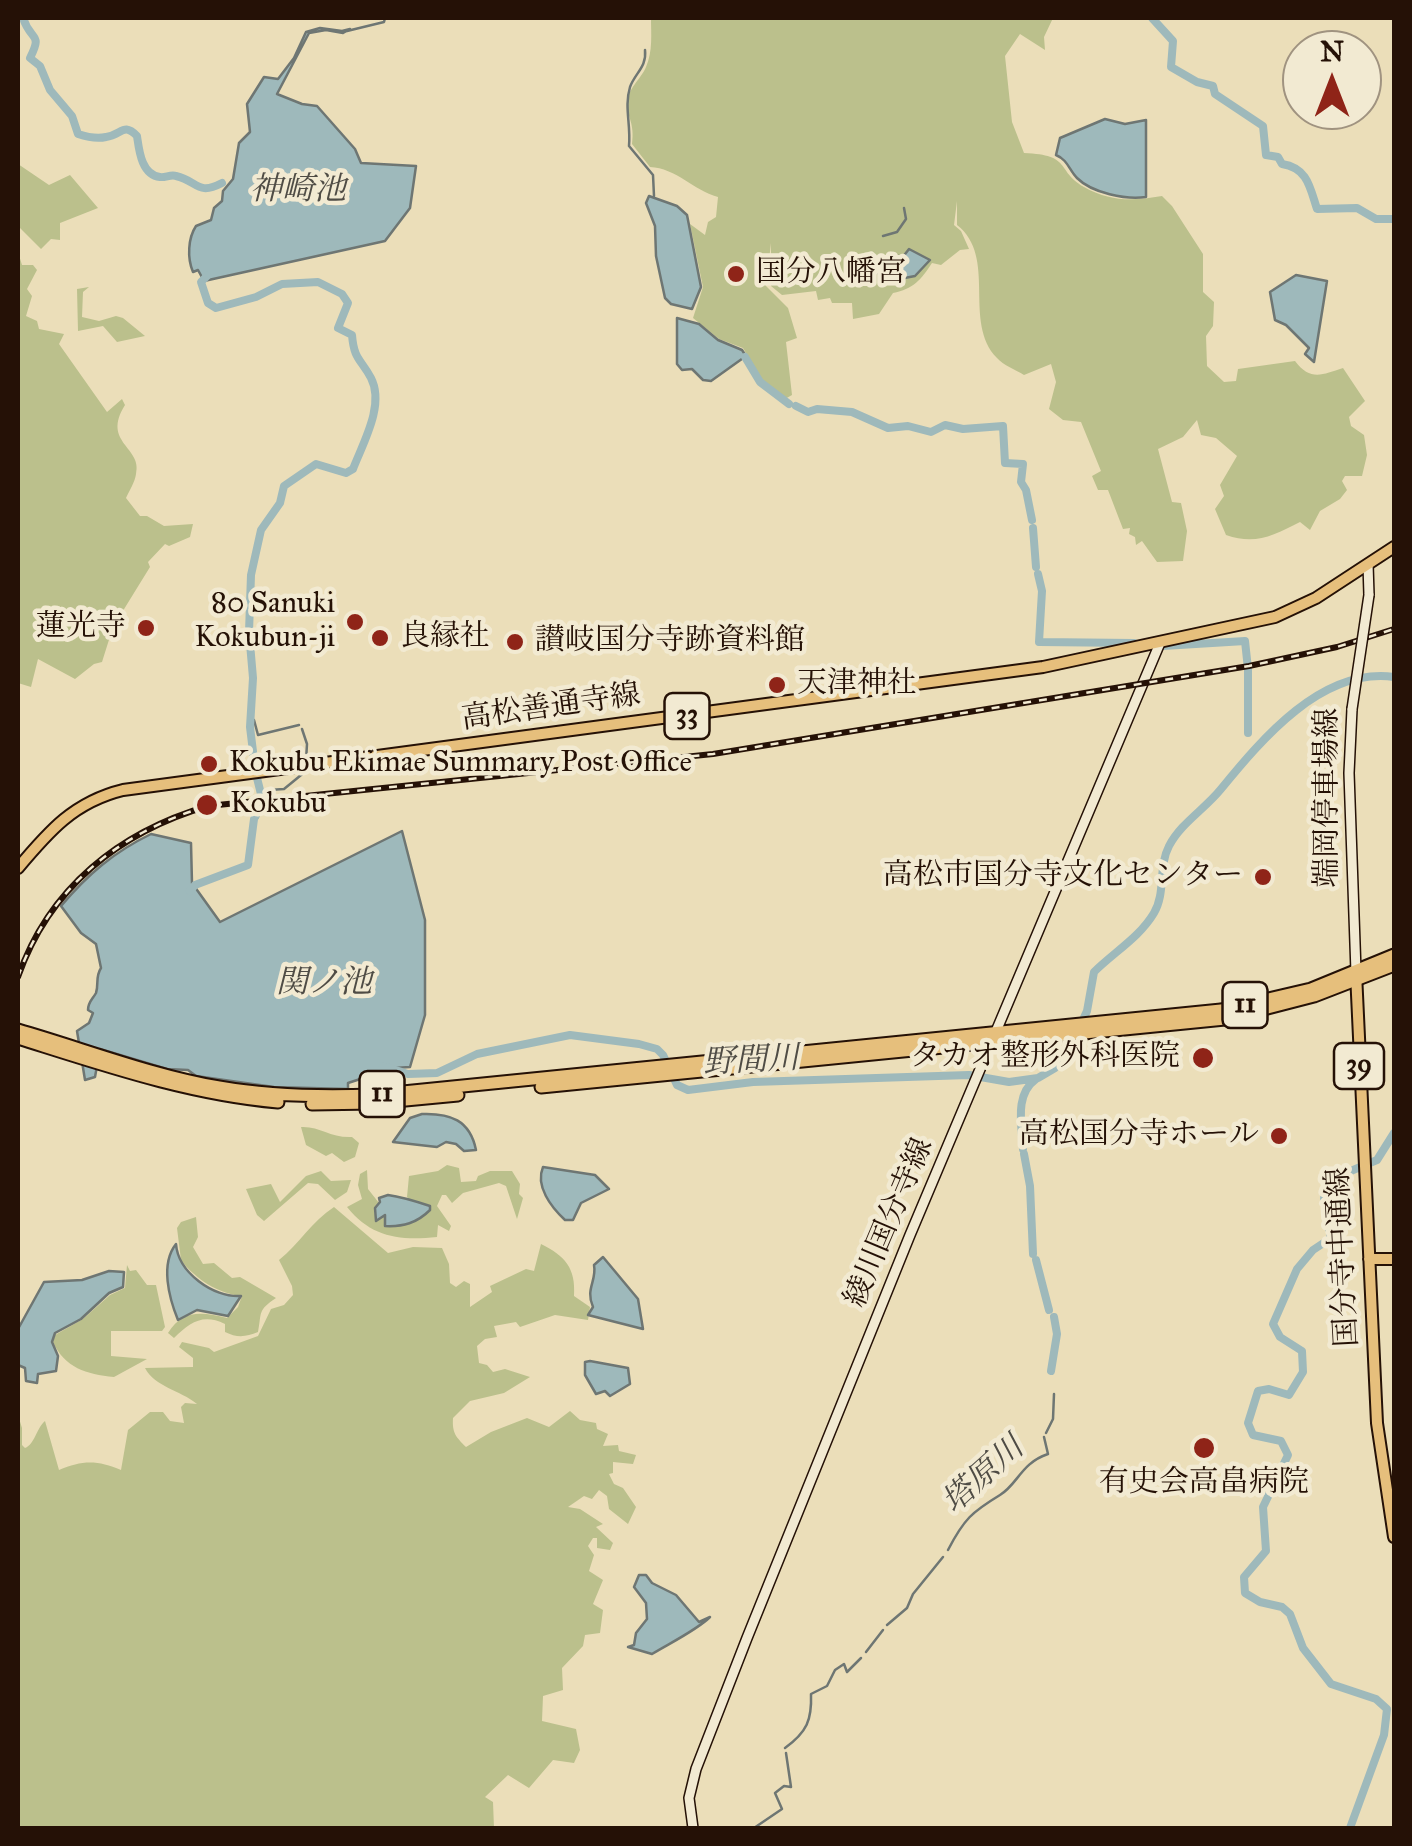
<!DOCTYPE html>
<meta charset="utf-8">
<style>
body{margin:0}
#map{position:relative;width:1412px;height:1846px;overflow:hidden;background:#ebdeb9;font-family:"IM FELL Great Primer",serif}
canvas{display:block}
.frame{position:absolute;inset:0;border:20px solid #251106;pointer-events:none}
.north{position:absolute;left:1282px;top:30px;width:100px;height:100px;box-sizing:border-box;background:#f2ead2;border:2px solid #a09380;border-radius:50%;rotate:0deg;font-size:28px;font-weight:700;line-height:40px;text-align:center;color:#251106}
.north::after{content:'';display:block;margin:auto;width:35px;height:45px;background:#8f2418;clip-path:polygon(50% 0,100% 100%,50% 72%,0 100%)}
</style>
<div id="map">
<canvas width="1412" height="1846"></canvas>
<div class="frame"></div>
<div class="north">N</div>
</div>
<script>
const c = document.querySelector('canvas').getContext('2d');
c.lineJoin = 'round';
function fillPath(path, color) { c.fillStyle = color; c.fill(path, 'evenodd'); }
function trace(path, color, width, dash) { c.strokeStyle = color; c.lineWidth = width; c.lineCap = dash ? 'butt' : 'round'; c.setLineDash(dash || []); c.stroke(path); }
function write(font, color, halo, rows, align = 'center') {
  c.font = font + ' "IM FELL Great Primer","Noto Serif JP",serif'; c.lineWidth = 9; c.setLineDash([]); c.textBaseline = 'middle'; c.strokeStyle = halo; c.fillStyle = color; for (const [text, x, y, turn = 0] of rows) {
    c.save(); c.translate(x, y); c.rotate((+turn || 0) * Math.PI / 180); c.textAlign = isNaN(turn) ? turn : align; if (halo) c.strokeText(text, 0, 0); c.fillText(text, 0, 0); c.restore();
  }
}
fillPath(new Path2D(`
 M 651,18 L 1053,18 L 1044,37 L 1045,50 L 1020,34 L 1005,56 L 1012,122 L 1024,153 C 1073,155 1055,170 1084,187 C 1111,202 1133,201 1162,196 L 1172,206 L 1203,254 L 1203,292 L 1214,302 L 1213,326 L 1206,336 L 1207,366 L 1224,382 L 1236,381 L 1238,369 L 1295,361 C 1310,381 1322,375 1343,368 L 1365,401 L 1349,417 L 1351,426 L 1364,435 L 1367,455 L 1362,476 L 1345,476 L 1342,481 L 1347,490 L 1340,499 L 1320,511 L 1310,530 L 1300,522 C 1273,536 1255,545 1226,535 L 1215,509 L 1224,496 L 1220,485 L 1237,456 L 1216,438 L 1201,435 L 1197,420 L 1183,437 L 1158,449 L 1172,502 L 1181,503 L 1187,531 L 1183,561 L 1157,562 L 1142,541 L 1136,545 L 1135,537 L 1129,534 L 1130,528 L 1123,529 L 1108,490 L 1098,490 L 1092,476 L 1101,471 L 1081,422 L 1063,420 L 1049,409 L 1056,382 L 1051,364 L 1024,375 C 1016,370 1003,365 997,358 C 962,322 998,257 957,225 L 957,201 L 954,225 L 961,231 L 969,249 L 960,250 L 941,265 L 932,263 C 921,280 913,289 893,293 L 879,314 L 853,319 L 852,303 L 832,303 L 830,298 L 818,300 L 816,291 L 782,295 L 771,286 L 771,243 L 766,286 L 788,308 L 797,338 L 786,342 L 792,395 L 785,399 L 762,381 L 743,348 L 719,339 L 693,318 L 703,287 L 690,224 L 705,235 L 708,222 L 716,217 L 718,197 C 693,190 676,168 650,167 L 632,144 C 635,123 627,117 627,103 C 628,88 641,79 646,67 C 653,51 651,34 651,18 Z
 M 18,164 L 49,185 L 70,175 L 98,208 L 60,223 L 60,240 L 51,239 L 41,249 L 18,226 Z
 M 18,252 L 22,265 L 33,265 L 37,270 L 27,289 L 32,296 L 26,316 L 37,321 L 39,329 L 64,334 L 59,344 L 107,412 L 122,399 L 125,405 C 101,443 143,447 136,474 C 135,482 129,491 126,498 L 140,516 L 147,516 L 164,526 L 193,524 L 190,537 L 169,546 L 165,544 L 148,562 L 150,567 L 113,627 L 102,662 L 94,664 L 75,679 L 38,659 L 31,687 L 18,683 Z
 M 89,287 L 83,292 L 82,317 L 99,321 L 116,316 L 123,318 L 145,336 L 117,342 L 103,326 L 78,331 L 77,289 Z
 M 301,1127 C 320,1126 330,1138 352,1137 L 359,1143 L 355,1157 L 344,1162 L 332,1153 L 326,1156 L 306,1145 Z
 M 447,1165 L 459,1168 L 461,1182 L 476,1181 L 478,1176 L 490,1171 L 512,1171 L 520,1184 L 519,1194 L 523,1198 L 517,1219 L 506,1186 L 499,1183 L 463,1193 L 452,1203 L 446,1195 L 442,1195 L 437,1206 L 451,1226 L 449,1231 L 438,1225 L 437,1237 C 399,1241 371,1237 347,1207 L 362,1199 L 358,1185 L 360,1174 L 367,1170 L 368,1189 L 379,1203 L 374,1209 L 376,1221 L 385,1216 L 385,1226 C 403,1228 418,1223 430,1209 L 430,1205 L 413,1202 L 407,1197 L 409,1176 L 438,1171 Z
 M 321,1171 L 331,1181 L 351,1180 L 347,1192 L 335,1200 L 318,1184 L 308,1183 L 264,1221 L 257,1215 L 246,1189 L 271,1184 L 280,1202 L 306,1176 Z
 M 334,1207 L 388,1253 L 413,1247 L 442,1248 L 449,1264 L 450,1283 L 456,1287 L 464,1281 L 470,1284 L 470,1307 L 492,1292 L 490,1286 L 526,1269 L 534,1271 L 541,1244 C 565,1256 576,1268 574,1296 L 590,1307 L 588,1320 L 555,1315 L 520,1327 L 516,1322 L 494,1326 L 497,1337 L 485,1339 L 477,1346 L 479,1363 L 487,1365 L 493,1372 L 505,1369 L 530,1377 L 504,1393 L 470,1401 L 453,1418 C 452,1433 456,1437 466,1447 L 491,1432 L 527,1418 L 549,1427 L 570,1411 L 580,1420 L 596,1423 L 597,1429 L 608,1434 L 603,1446 L 618,1445 L 619,1451 L 636,1455 L 633,1464 L 613,1462 L 613,1473 L 609,1474 L 614,1484 L 623,1488 L 636,1507 L 628,1524 L 609,1509 L 607,1496 L 599,1490 L 592,1499 L 584,1496 L 568,1507 L 580,1509 L 603,1524 L 596,1527 L 613,1543 L 610,1550 L 597,1548 L 597,1538 L 593,1538 L 588,1546 L 594,1555 L 589,1571 L 603,1580 L 593,1604 L 603,1610 L 600,1633 L 585,1635 L 583,1646 L 562,1668 L 563,1690 L 543,1696 L 542,1721 L 576,1729 L 580,1750 L 574,1763 L 553,1760 L 529,1788 L 508,1775 L 485,1797 L 493,1802 L 494,1828 L 18,1828 L 18,1415 L 22,1428 L 22,1445 L 25,1448 C 35,1444 36,1429 45,1421 L 59,1470 C 82,1460 98,1460 121,1470 L 128,1430 L 150,1412 L 163,1412 L 170,1421 L 184,1423 L 181,1407 L 185,1403 L 197,1404 C 180,1390 155,1387 145,1368 L 193,1367 L 193,1358 L 179,1347 L 182,1342 L 209,1348 L 214,1352 L 258,1336 L 271,1309 L 284,1305 L 293,1295 L 292,1286 L 279,1260 C 299,1244 312,1221 334,1207 Z
 M 196,1217 L 198,1237 L 193,1247 L 203,1264 L 214,1263 L 232,1278 L 240,1277 L 276,1298 C 257,1311 262,1312 258,1332 C 246,1337 237,1338 225,1332 L 225,1324 C 202,1313 190,1323 174,1338 L 168,1333 C 183,1309 202,1312 227,1318 L 238,1307 L 242,1296 C 219,1294 195,1279 181,1260 L 177,1228 L 181,1222 Z
 M 127,1265 L 130,1271 L 136,1270 L 147,1285 L 156,1285 L 165,1327 L 162,1331 L 111,1331 L 111,1356 L 147,1359 L 114,1377 C 86,1374 65,1368 53,1342 L 55,1335 L 83,1319 L 110,1295 L 125,1288 Z`), '#bbc08c');
const water = new Path2D(`
 M 320,28 L 342,31 L 350,29 L 343,33 L 326,30 L 309,33 L 277,94 L 302,104 L 317,106 L 355,149 L 361,163 L 416,166 L 410,208 L 385,241 L 204,281 L 198,270 L 193,272 C 187,258 188,238 196,226 L 211,220 L 214,208 L 222,201 L 223,191 L 233,179 L 239,143 L 250,132 L 247,104 L 264,77 L 278,79 L 294,58 L 306,32 Z
 M 1105,119 L 1125,124 L 1146,120 L 1146,197 C 1126,200 1092,193 1077,178 C 1069,170 1068,160 1056,155 L 1060,138 Z
 M 649,196 L 677,206 L 687,215 L 701,287 L 692,309 L 671,304 L 665,298 L 656,256 L 655,226 L 646,203 Z
 M 909,249 L 930,260 L 915,276 L 889,281 L 869,267 L 899,256 L 902,258 Z
 M 1296,275 L 1327,281 L 1314,362 L 1305,354 L 1309,348 L 1286,325 L 1275,320 L 1270,292 Z
 M 677,318 L 699,324 L 718,340 L 742,350 L 746,356 L 711,381 L 703,380 L 692,369 L 682,370 L 677,364 Z
 M 402,831 L 425,920 L 425,1015 L 410,1067 L 394,1068 L 348,1083 L 348,1089 L 274,1087 L 196,1076 L 188,1070 L 167,1069 L 100,1049 L 95,1077 L 85,1080 L 77,1031 L 89,1023 L 93,1013 L 88,1010 C 88,1002 92,1000 96,993 C 99,984 95,977 101,968 L 96,944 L 81,933 L 61,906 C 88,874 114,852 151,834 L 191,843 L 192,883 L 220,922 Z
 M 422,1114 C 450,1113 470,1120 476,1150 L 464,1151 L 456,1144 L 446,1142 L 437,1147 L 393,1142 L 410,1118 Z
 M 543,1167 L 595,1175 L 609,1189 L 581,1203 L 573,1220 L 565,1220 C 551,1207 535,1186 543,1167 Z
 M 388,1195 C 403,1197 415,1201 430,1206 L 430,1210 C 417,1223 403,1227 385,1226 L 385,1215 L 376,1221 L 375,1208 L 380,1202 L 379,1198 Z
 M 176,1244 C 178,1272 213,1298 241,1296 L 228,1316 L 197,1310 L 178,1320 C 169,1298 160,1264 176,1244 Z
 M 603,1257 L 638,1299 L 643,1329 L 588,1315 L 593,1307 C 585,1289 597,1281 594,1265 Z
 M 109,1271 L 124,1272 L 123,1287 L 109,1293 L 81,1319 L 55,1333 L 52,1342 L 58,1356 L 56,1371 L 38,1374 L 37,1383 L 26,1381 L 25,1368 L 18,1365 L 18,1329 L 44,1282 L 82,1280 Z
 M 590,1361 L 628,1368 L 630,1384 L 610,1396 L 605,1391 L 596,1394 L 585,1375 L 585,1362 Z
 M 639,1575 L 646,1575 L 652,1583 L 676,1595 L 699,1622 L 710,1617 C 697,1630 670,1643 652,1654 L 628,1647 L 634,1645 L 636,1633 L 647,1619 L 646,1603 L 634,1587 Z`);
fillPath(water, '#9eb9bb');
trace(water, '#6e7673', 2.5);
trace(new Path2D(`
 M 347,31 L 384,22 L 385,18
 M 645,50 C 647,67 635,73 630,87 C 624,107 631,124 629,146 L 653,175 L 654,196
 M 883,236 L 897,232 L 906,219 L 904,208
 M 254,720 L 258,735 L 299,725
 M 302,729 L 307,744 L 306,761
 M 254,823 L 264,807 L 269,790 L 284,789 L 306,771
 M 1046,1433 L 1053,1419 L 1054,1394
 M 948,1550 C 964,1519 972,1512 1000,1495 C 1018,1484 1021,1463 1048,1454 L 1044,1437
 M 887,1625 L 907,1608 L 913,1594 L 943,1557
 M 866,1652 L 883,1630
 M 785,1748 C 807,1732 812,1720 811,1694 L 827,1686 L 835,1670 L 844,1664 L 847,1672 L 861,1658
 M 754,1828 L 782,1809 L 775,1793 L 784,1786 L 791,1787 L 786,1753`), '#6e7673', 2.5);
trace(new Path2D(`
 M 23,18 C 31,42 43,32 30,58 L 40,66 L 50,90 L 72,116 L 78,134 C 87,137 97,139 106,137 C 122,135 123,122 137,136 C 139,149 141,175 160,177 C 165,178 171,174 176,176 C 198,181 197,196 222,183
 M 1152,18 L 1173,41 L 1171,67 L 1197,82 L 1213,86 L 1215,94 L 1263,126 L 1266,155 L 1278,157 L 1282,164 C 1308,168 1310,188 1317,209 L 1357,208 L 1376,219 L 1394,219
 M 207,276 L 201,282 L 208,303 L 216,308 L 256,297 L 282,284 L 318,282 L 342,294 L 348,303 L 338,328 L 352,335 C 354,360 361,359 371,378 C 385,405 363,443 353,469 L 346,473 L 316,464 L 284,486 L 280,503 L 261,530 L 251,575 L 249,632 L 253,678 L 250,727 L 255,768
 M 745,357 L 760,382 L 789,404
 M 796,406 L 808,412 L 817,409 L 852,412 L 888,428 L 908,426 L 931,432 L 945,425 L 963,429 L 1003,426 L 1005,463 L 1023,464 L 1021,482 L 1026,490 L 1032,520
 M 1033,528 L 1036,567
 M 1038,574 L 1042,591 L 1039,642 L 1134,643
 M 1163,646 L 1245,641 L 1248,669 L 1248,733
 M 190,891 L 195,885 L 248,865 L 254,819 L 263,802 L 257,778
 M 383,1066 L 408,1074 L 437,1073 L 477,1054 L 570,1035 L 639,1044 L 657,1049 L 663,1055 L 677,1085 L 688,1090 L 753,1082 L 969,1075 L 1009,1082 L 1038,1078 L 1055,1068 L 1068,1053 L 1087,1011 L 1094,972 C 1114,952 1139,938 1154,913 C 1166,893 1158,867 1169,846 C 1181,823 1205,809 1221,789 C 1262,739 1322,667 1394,677
 M 1023,1149 C 1022,1125 1014,1095 1036,1079
 M 1024,1154 L 1030,1186 L 1033,1254
 M 1036,1260 L 1049,1310
 M 1051,1371 L 1057,1334 L 1054,1317
 M 1350,1828 L 1384,1735 L 1387,1709 L 1376,1699 L 1331,1684 L 1303,1648 L 1290,1614 L 1282,1607 L 1260,1602 L 1245,1593 L 1244,1577 L 1266,1551 L 1263,1507 L 1288,1455 L 1281,1441 L 1253,1435 L 1248,1423 L 1258,1391 L 1269,1389 L 1289,1395 L 1303,1372 L 1302,1351 L 1280,1337 L 1273,1324 L 1297,1269 L 1313,1250 L 1331,1238 L 1324,1200 L 1325,1186 L 1334,1178 L 1377,1160 L 1394,1133`), '#9eb9bb', 8);
const secondary = new Path2D(`
 M 1368,564 L 1369,595
 M 1352,709 L 1349,773 L 1356,972
 M 693,1828 L 689,1798 L 696,1769 L 747,1638 L 910,1235 L 1160,643`);
const primary = new Path2D(`
 M 18,868 C 49,831 74,802 123,790 L 1043,667 L 1275,617 L 1316,598 L 1394,547
 M 1356,973 L 1377,1423 L 1394,1537
 M 1369,1259 L 1394,1259`);
const trunk = new Path2D(`
 M 18,1030 C 84,1049 150,1075 219,1087 C 270,1096 322,1097 373,1095 L 1221,1010 L 1311,989 L 1394,955
 M 18,1038 C 104,1065 188,1094 278,1102
 M 541,1087 L 1225,1019 L 1314,996 L 1394,965
 M 312,1104 L 374,1103 L 458,1095`);
trace(secondary, '#251106', 12);
trace(primary, '#251106', 14);
trace(trunk, '#251106', 15);
trace(secondary, '#f2ead2', 9);
trace(primary, '#e6bf7c', 10);
trace(trunk, '#e6bf7c', 11);
const rail = new Path2D(`
 M 18,977 C 49,888 119,832 208,806 L 713,754 L 1249,666 L 1337,647 L 1394,629`);
trace(rail, '#251106', 6);
trace(rail, '#f2ead2', 2.5, [8]);
const secondaryBridge = new Path2D(`
 M 1352,709 L 1369,595`);
trace(secondaryBridge, '#251106', 12, []);
trace(secondaryBridge, '#f2ead2', 9);
for (const [x, y, r, color] of [
 [736,274,10,"#8f2418"],
 [355,622,10,"#8f2418"],
 [146,628,10,"#8f2418"],
 [380,638,10,"#8f2418"],
 [515,642,10,"#8f2418"],
 [777,685,10,"#8f2418"],
 [209,764,10,"#8f2418"],
 [207,805,12,"#8f2418"],
 [1263,877,10,"#8f2418"],
 [1203,1058,12,"#8f2418"],
 [1279,1136,10,"#8f2418"],
 [1204,1448,12,"#8f2418"]
]) { const dot = new Path2D(); dot.arc(x, y, r, 0, 2 * Math.PI); c.fillStyle = color; c.fill(dot); trace(dot, '#f2ead2', 4); }
for (const [x, y, w] of [
 [687,716,45],
 [1245,1005,45],
 [1359,1066,50],
 [382,1094,45]
]) { const box = new Path2D(); box.roundRect(x - w / 2, y - 23, w, 46, 8); c.fillStyle = '#f2ead2'; c.fill(box); trace(box, '#251106', 2.5); }
write('bold 28px', '#251106', null, [
 ["33",687,716],
 ["11",1245,1005],
 ["39",1359,1066],
 ["11",382,1094]
]);
write('30px', '#251106', '#f2ead2', [
 ["国分八幡宮",756,274],
 ["80 Sanuki",335,605,"right"],
 ["Kokubun-ji",335,639,"right"],
 ["蓮光寺",126,628,"right"],
 ["良縁社",400,638],
 ["讃岐国分寺跡資料館",535,642],
 ["天津神社",797,685],
 ["Kokubu Ekimae Summary Post Office",229,764],
 ["Kokubu",230,805],
 ["高松市国分寺文化センター",1243,877,"right"],
 ["タカオ整形外科医院",1180,1058,"right"],
 ["高松国分寺ホール",1259,1136,"right"],
 ["有史会高畠病院",1204,1484,"center"]
], 'left');
write('30px', '#251106', '#f2ead2', [
 ["高松善通寺線",551,708,-8],
 ["端岡停車場線",1329,798,-90],
 ["綾川国分寺線",890,1223,-67],
 ["国分寺中通線",1344,1257,-93]
]);
write('italic 32px', '#4f4c45', '#f2ead2', [
 ["神崎池",298,191],
 ["関ノ池",324,984],
 ["野間川",751,1062,-3],
 ["塔原川",984,1476,-42]
]);
</script>
